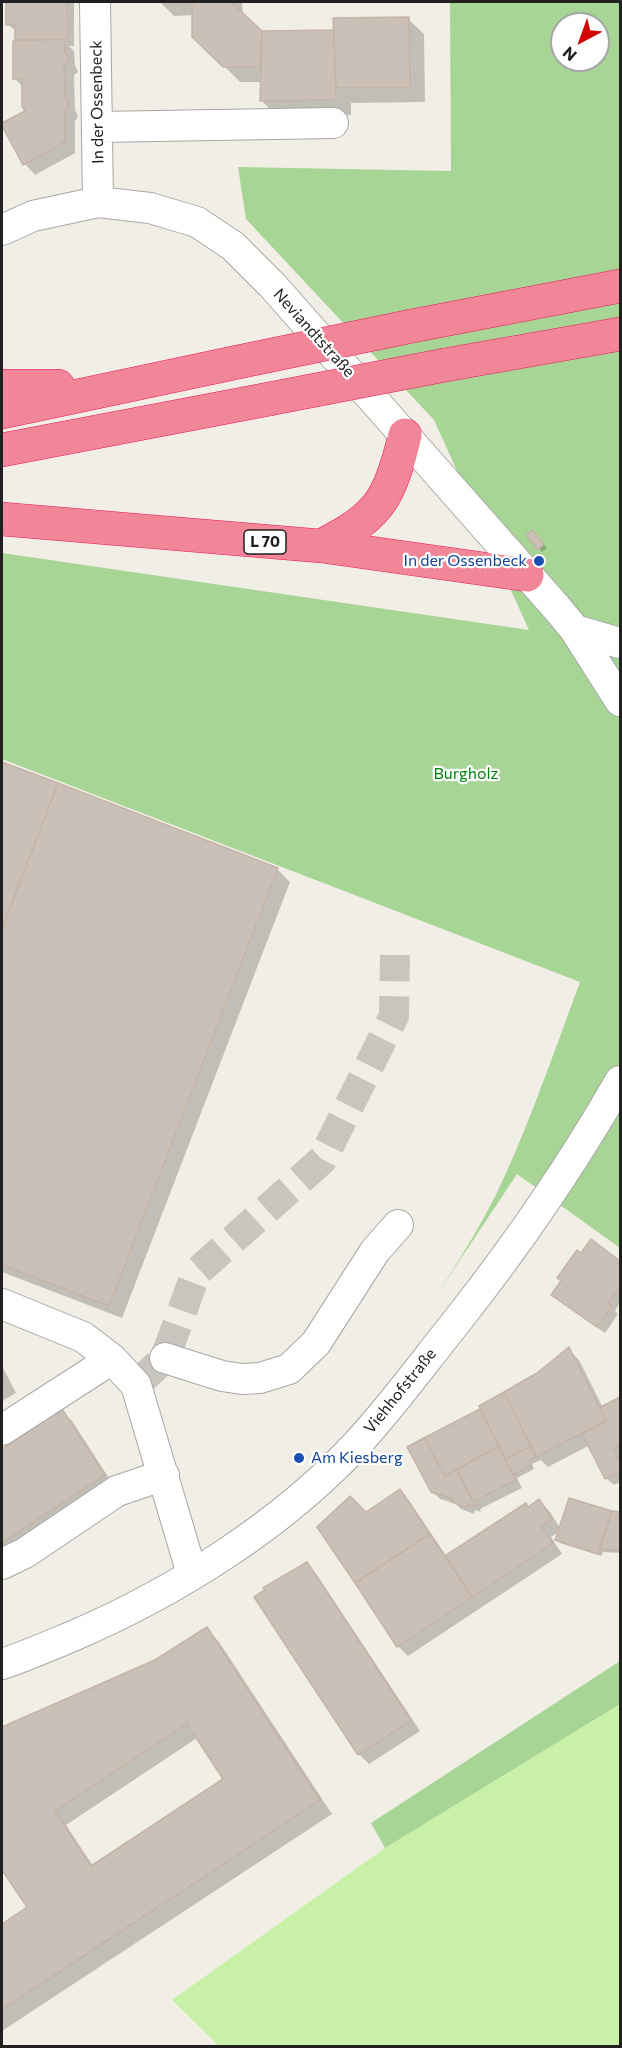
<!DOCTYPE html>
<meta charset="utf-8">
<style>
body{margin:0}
#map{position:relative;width:622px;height:2048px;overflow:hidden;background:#f1eee5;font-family:Commissioner,sans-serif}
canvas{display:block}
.frame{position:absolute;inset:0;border:3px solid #202020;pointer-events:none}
.north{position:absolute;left:550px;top:12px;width:60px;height:60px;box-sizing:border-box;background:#fff;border:2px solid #a6a6a6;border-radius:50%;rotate:221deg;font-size:16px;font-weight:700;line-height:24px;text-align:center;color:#202020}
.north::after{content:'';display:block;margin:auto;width:21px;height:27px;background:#d00500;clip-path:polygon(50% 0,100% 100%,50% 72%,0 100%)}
</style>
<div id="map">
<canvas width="622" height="2048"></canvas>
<div class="frame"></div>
<div class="north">N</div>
</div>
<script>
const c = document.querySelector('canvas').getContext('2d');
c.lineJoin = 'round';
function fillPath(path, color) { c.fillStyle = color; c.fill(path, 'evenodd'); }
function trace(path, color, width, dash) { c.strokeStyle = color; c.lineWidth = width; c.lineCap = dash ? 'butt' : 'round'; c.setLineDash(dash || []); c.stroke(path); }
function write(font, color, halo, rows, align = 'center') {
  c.font = font + ' Commissioner,sans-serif'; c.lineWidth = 4.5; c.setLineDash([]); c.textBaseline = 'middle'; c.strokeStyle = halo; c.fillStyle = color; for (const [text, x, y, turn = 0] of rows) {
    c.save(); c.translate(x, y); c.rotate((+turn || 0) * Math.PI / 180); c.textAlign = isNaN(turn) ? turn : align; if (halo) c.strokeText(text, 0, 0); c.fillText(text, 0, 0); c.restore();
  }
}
fillPath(new Path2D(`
 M 620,1704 L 620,2046 L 219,2046 L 172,2000 L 385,1848 Z`), '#c9f0a7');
fillPath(new Path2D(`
 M 450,2 L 620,2 L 620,1248 L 517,1174 L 438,1293 C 461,1257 484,1221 502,1182 C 532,1117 555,1049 580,982 L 2,759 L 2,553 L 529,630 L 434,420 L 246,219 L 238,167 L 451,171 ZM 562,24 L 598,24 L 598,60 L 562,60 Z
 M 620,1661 L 620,1704 L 385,1848 L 371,1823 Z`), '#a7d596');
fillPath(new Path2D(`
 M 16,2 L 74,2 L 74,46 L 69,46 L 74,51 L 75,65 L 78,72 L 74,75 L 75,110 L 78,117 L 75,121 L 75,153 L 35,175 L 25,164 L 2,125 L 27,111 L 23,87 L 14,78 L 18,42 L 16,40 L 16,31 L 7,24 Z
 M 160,2 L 242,2 L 243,14 L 261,32 L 335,32 L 408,19 L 424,34 L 425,102 L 351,103 L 351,115 L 277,116 L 262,101 L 262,82 L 240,82 L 194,36 L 194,15 L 174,16 Z
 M 532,532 L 547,548 L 542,552 L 528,536 Z
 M 2,763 L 277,869 L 290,882 L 122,1318 L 2,1272 Z
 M 591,1241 L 620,1262 L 620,1302 L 615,1311 L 618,1314 L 605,1333 L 561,1302 Z
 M 568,1349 L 579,1360 L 603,1408 L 620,1399 L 620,1456 L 619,1457 L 620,1460 L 620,1482 L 614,1485 L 606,1478 L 590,1445 L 548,1467 L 541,1460 L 532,1464 L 534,1469 L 517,1478 L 522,1488 L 480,1509 L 481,1512 L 475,1510 L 474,1514 L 461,1509 L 456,1504 L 440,1499 L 432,1491 L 409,1447 L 482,1409 L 538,1374 Z
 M 2,1366 L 16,1393 L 2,1401 Z
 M 61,1411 L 72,1421 L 114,1486 L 2,1560 L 2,1451 Z
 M 400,1491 L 410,1502 L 447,1557 L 539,1501 L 550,1512 L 560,1528 L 611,1513 L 620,1513 L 620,1553 L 603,1552 L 601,1556 L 560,1543 L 557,1540 L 559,1532 L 551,1537 L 562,1554 L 408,1656 L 398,1646 L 366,1514 Z
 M 307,1564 L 317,1575 L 420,1731 L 369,1764 L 359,1754 L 266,1591 Z
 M 207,1629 L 219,1642 L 332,1814 L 2,2031 L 2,1926 L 29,1908 L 2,1868 L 2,1728 L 156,1662 ZM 197,1738 L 225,1779 L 93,1866 L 66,1825 Z`), '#0003');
const building = new Path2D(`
 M 6,2 L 67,2 L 68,39 L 15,40 L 15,24 L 6,25 Z
 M 192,2 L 231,2 L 262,31 L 260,67 L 223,67 L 192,37 Z
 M 409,17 L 410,87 L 336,88 L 333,18 Z
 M 334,30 L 336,100 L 260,101 L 262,31 Z
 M 64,39 L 65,53 L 68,56 L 68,61 L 64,65 L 65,98 L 68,101 L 68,107 L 65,110 L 65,142 L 23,165 L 2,126 L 2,123 L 25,111 L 22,106 L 22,79 L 13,79 L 13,41 Z
 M 532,530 L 544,544 L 538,550 L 526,535 Z
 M 2,762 L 58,783 L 2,929 Z
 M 58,783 L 278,868 L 109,1306 L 2,1265 L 2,929 Z
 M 591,1239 L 620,1261 L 620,1291 L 618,1289 L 608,1303 L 612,1306 L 597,1327 L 551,1295 L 561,1281 L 557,1278 L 577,1250 L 581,1253 Z
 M 569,1347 L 606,1421 L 536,1457 L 504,1392 L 537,1373 Z
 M 504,1392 L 531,1446 L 505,1459 L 479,1406 Z
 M 620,1397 L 620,1445 L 613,1449 L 620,1463 L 620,1471 L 605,1479 L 582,1434 L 606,1421 L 599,1408 Z
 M 62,1409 L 105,1475 L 2,1543 L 2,1449 Z
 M 480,1409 L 499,1446 L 445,1476 L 424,1438 Z
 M 424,1438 L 445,1476 L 457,1469 L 476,1506 L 468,1504 L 466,1507 L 452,1502 L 453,1499 L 431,1492 L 407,1447 Z
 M 499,1446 L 516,1480 L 473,1502 L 457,1469 Z
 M 531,1446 L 536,1457 L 529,1461 L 531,1465 L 513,1475 L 505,1459 Z
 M 400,1489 L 430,1534 L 355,1583 L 317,1527 L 350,1496 L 366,1512 Z
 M 569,1498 L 612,1511 L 598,1554 L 555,1540 Z
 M 539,1499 L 552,1519 L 541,1526 L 553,1543 L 472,1597 L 445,1556 L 526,1503 L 528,1507 Z
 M 612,1511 L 620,1512 L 620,1551 L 599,1549 Z
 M 430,1534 L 472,1597 L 397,1647 L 355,1583 Z
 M 307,1562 L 411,1720 L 358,1755 L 254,1597 L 265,1590 L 263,1588 Z
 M 207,1627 L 320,1800 L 2,2010 L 2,1924 L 27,1907 L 2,1870 L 2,1727 L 155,1660 ZM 187,1724 L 223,1779 L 91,1866 L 55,1811 Z`);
fillPath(building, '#cac0b8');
trace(building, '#c5b4a6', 1.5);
trace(new Path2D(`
 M 136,1385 L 165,1358 L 196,1273 L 322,1160 L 394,1016 L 395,955`), '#c7c5be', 30, [30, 15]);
const minor = new Path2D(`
 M 95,2 L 98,202
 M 98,127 L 333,123
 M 2,230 L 33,216 L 98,202 L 150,208 L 197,222 L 233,246 L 273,286 L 556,607 L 575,630 L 620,701
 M 575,630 L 620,643
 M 2,1304 L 83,1337 L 112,1359 L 136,1385 L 192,1574
 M 165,1358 L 222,1376 L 242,1379 L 260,1378 L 289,1369 L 316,1343 L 375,1251 L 398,1225
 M 2,1430 L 112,1359
 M 2,1564 L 25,1553 L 117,1491 L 164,1475
 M 2,1664 C 26,1656 49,1646 73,1636 C 175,1592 281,1526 357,1444 C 393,1405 424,1362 457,1321 C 517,1245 572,1165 620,1081`);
const highway = new Path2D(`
 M 412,326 L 620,286
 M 445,365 L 620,334
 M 2,386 L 58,386
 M 2,412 L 238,362
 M 2,450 L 269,399
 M 2,519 L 321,546 L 527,575
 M 321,546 C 342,535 363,524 378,505 C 392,488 400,456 405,435`);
trace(minor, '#a7a7a7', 32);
trace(highway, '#ed155a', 34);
trace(minor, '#fff', 30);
trace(highway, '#f08697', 33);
const highwayBridge = new Path2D(`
 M 238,362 L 412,326
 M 269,399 L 445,365`);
trace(highwayBridge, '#ed155a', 34, []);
trace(highwayBridge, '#f08697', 33);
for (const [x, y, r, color] of [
 [539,561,6,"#1a4fb4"],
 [299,1458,6,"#1a4fb4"]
]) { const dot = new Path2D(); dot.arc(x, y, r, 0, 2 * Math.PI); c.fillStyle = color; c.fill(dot); trace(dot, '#fff', 2); }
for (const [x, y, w] of [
 [265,542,42]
]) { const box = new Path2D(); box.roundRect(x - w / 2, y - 12, w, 24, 4.5); c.fillStyle = '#fff'; c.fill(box); trace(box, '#202020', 1.5); }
write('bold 15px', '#202020', null, [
 ["L 70",265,542]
]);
write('16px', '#202020', '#fff', [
 ["In der Ossenbeck",97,102,-91],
 ["Neviandtstraße",314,333,48],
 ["Viehhofstraße",400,1391,-51]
]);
write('16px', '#164399', '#fff', [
 ["In der Ossenbeck",527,561],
 ["Am Kiesberg",311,1458,"left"]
], 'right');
write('16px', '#01850f', '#fff', [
 ["Burgholz",466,774]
]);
</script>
